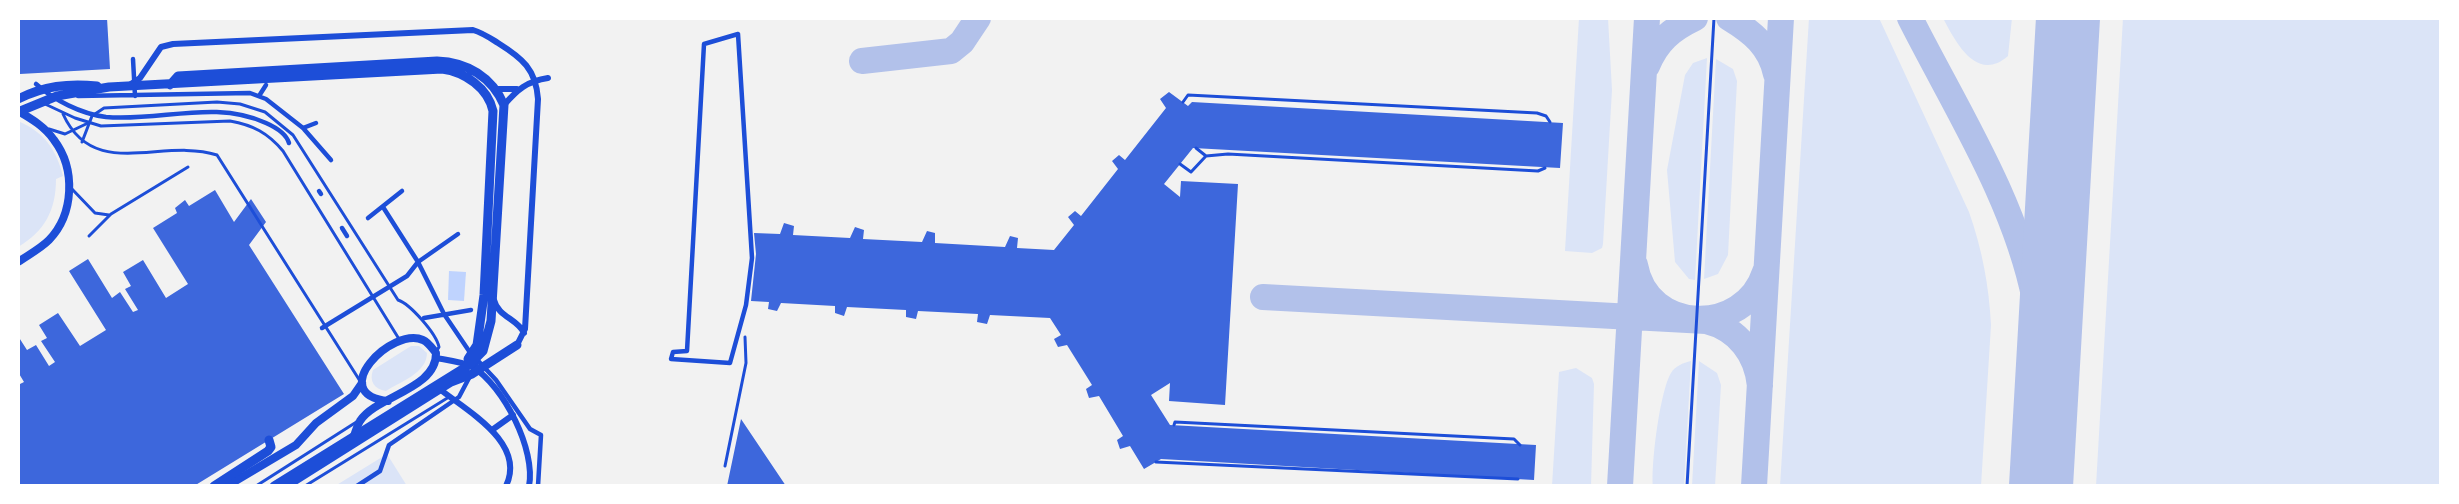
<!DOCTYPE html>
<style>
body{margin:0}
#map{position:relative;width:2459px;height:504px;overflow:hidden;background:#f2f2f2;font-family:Commissioner,sans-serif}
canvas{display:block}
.frame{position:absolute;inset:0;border:20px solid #fff;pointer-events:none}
</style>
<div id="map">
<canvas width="2459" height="504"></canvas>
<div class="frame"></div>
</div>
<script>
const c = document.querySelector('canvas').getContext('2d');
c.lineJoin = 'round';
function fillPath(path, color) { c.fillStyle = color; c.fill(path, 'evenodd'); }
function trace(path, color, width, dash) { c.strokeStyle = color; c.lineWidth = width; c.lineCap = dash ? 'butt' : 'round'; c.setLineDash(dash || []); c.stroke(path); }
fillPath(new Path2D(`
 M 1579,18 L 1608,18 L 1612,90 L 1603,244 L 1602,248 L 1592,253 L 1565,251 Z
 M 1809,18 L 1879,18 L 1969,212 C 1982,249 1989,285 1991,325 L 1981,486 L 1780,486 Z
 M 1943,18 L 2012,18 L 2008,56 C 1977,83 1956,43 1943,18 Z
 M 2123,18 L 2441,18 L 2441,486 L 2096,486 Z
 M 1707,58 L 1695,280 L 1689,279 L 1675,262 L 1667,170 L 1685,75 L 1693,63 Z
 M 1716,59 L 1733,69 L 1737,81 L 1728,255 L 1718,274 L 1704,279 Z
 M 18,121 C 44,132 56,149 63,176 L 56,179 C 56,210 45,231 18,247 Z
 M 411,346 L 419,346 L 427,353 C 427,373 400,382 386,391 C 374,389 369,381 373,370 Z
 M 1691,361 L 1684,486 L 1653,486 C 1651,464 1660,391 1671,373 C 1675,366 1683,363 1691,361 Z
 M 1699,361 L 1717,373 L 1721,385 L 1715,486 L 1692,486 Z
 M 1576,368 L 1592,378 L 1594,384 L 1591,486 L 1552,486 L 1559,372 Z
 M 387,454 L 407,486 L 335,486 Z`), '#dbe4f7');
fillPath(new Path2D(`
 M 449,271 L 466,272 L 464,301 L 448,300 Z`), '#bfd3fe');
trace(new Path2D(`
 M 1729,18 C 1752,32 1770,46 1776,74
 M 1910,18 C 1956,109 2015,200 2035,300 C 2044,344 2044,387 2045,432
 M 862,61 L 951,51 L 962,42 L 978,18
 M 1647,66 C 1657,41 1672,29 1695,18
 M 1635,265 C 1647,334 1744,337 1765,272
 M 1263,297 L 1706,321 C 1738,329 1757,354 1760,386
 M 1620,486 L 1647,18
 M 1754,486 L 1781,18`), '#b2c1ea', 26);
trace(new Path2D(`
 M 2041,486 L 2068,18`), '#b2c1ea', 64);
fillPath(new Path2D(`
 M 18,18 L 107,18 L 110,69 L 20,74 Z
 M 1169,92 L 1188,106 L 1192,102 L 1563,123 L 1560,168 L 1193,148 L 1164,184 L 1180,197 L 1181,181 L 1238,184 L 1225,405 L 1169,401 L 1170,383 L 1151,395 L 1170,425 L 1536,445 L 1534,480 L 1161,459 L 1144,469 L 1130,446 L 1120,449 L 1117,440 L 1123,436 L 1099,396 L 1089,398 L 1086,389 L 1092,385 L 1067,345 L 1058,347 L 1054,339 L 1061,335 L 1050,318 L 990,315 L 987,324 L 977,322 L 978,314 L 918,311 L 916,319 L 906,317 L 906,310 L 847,307 L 844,316 L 835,313 L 835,306 L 781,303 L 777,311 L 768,309 L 769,302 L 751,301 L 756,254 L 754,233 L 780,234 L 784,223 L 794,226 L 793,235 L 850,238 L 855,227 L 864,230 L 863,239 L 922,242 L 927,231 L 935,233 L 935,243 L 1005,247 L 1010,236 L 1018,238 L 1017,248 L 1054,250 L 1074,225 L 1068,217 L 1075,211 L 1081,216 L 1118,169 L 1112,161 L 1119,155 L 1125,160 L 1166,108 L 1160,99 Z
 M 215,190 L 234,222 L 251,199 L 266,222 L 249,245 L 344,394 L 194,486 L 18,486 L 18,385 L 24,382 L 18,372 L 18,336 L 27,350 L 36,345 L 49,366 L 55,362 L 41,341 L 47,338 L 39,325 L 58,313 L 80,346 L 106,330 L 69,271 L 88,259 L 112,298 L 120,292 L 133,312 L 138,310 L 125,289 L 131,286 L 123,272 L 143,260 L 166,298 L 188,284 L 153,228 L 177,213 L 175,208 L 185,200 L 189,206 Z
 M 741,419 L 786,486 L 727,486 Z`), '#3d67dc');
trace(new Path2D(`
 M 1183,102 L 1188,95 L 1537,113 L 1546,116 L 1550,122
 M 45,104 L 75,118 L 101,126 L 230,121 C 253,125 268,133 283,151 L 399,339
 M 63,114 C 94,182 162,137 217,155 L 360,381
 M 49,129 L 65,134 L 86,124
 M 82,142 L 92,116 L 104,108 L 217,102 L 240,104 L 265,112 L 293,135 L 398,300 C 410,304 436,333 439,347 L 436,352
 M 1196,148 L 1206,156
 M 1180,164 L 1191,172 L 1206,156 L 1228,154 L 1538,171 L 1545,168
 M 71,188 L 95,213 L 109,215
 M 89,236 L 111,214 L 188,167
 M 1174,425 L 1175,422 L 1514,439 L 1520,445
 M 1156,462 L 1518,479
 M 725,466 L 746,363 L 745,337
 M 256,486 L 358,421
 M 305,486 L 449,397
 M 1687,486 L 1714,18`), '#1d4ed8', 3);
trace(new Path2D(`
 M 738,34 L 752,258 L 746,305 L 730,363 L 671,359 L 673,352 L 687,351 L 704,44 Z
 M 133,59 L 135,96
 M 36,84 C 54,100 81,114 106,117 C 160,122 214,99 266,123 C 275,127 286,133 289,143
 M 78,96 L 250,93 L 266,99 L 303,128 L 331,160
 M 259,96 L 266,85
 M 303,128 L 316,123
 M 319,191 L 321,194
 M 383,207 L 418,262 L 444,314 L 469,351 L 496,380 L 530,429 L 541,435 L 538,486
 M 368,218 L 402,191
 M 342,228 L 347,236
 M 424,318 L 471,310
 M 322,328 L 407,276 L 418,262 L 458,234
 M 357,486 L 380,471 L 389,445 L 459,397 L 478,361`), '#1d4ed8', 4.5);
trace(new Path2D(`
 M 131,84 L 140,78 L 161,47 L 173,44 L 473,30 C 483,33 490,38 498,43 C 522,58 536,69 538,99 L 525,329 L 517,345
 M 497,89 L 517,89
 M 504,105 C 517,90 527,81 548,78
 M 494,300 C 498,317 518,319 524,333
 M 436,358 C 447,360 463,362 473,367 C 504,387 536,450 529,486
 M 437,387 C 465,410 527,442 506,486
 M 492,430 L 513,415`), '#1d4ed8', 6);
trace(new Path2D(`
 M 18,111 C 32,119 45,127 54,140 C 76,169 74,214 49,240 C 40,249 28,255 18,262
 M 353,439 C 355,433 357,426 360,421 C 376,396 437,389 436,353 C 432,348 428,342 423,340 C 392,326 325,394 388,401
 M 227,486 L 296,445 L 316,423 L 353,396 L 362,383`), '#1d4ed8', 8);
trace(new Path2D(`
 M 170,85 L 178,76 L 437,61 C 467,62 492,77 504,105 L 491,321 L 483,351 L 469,365 L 274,486
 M 18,99 C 44,86 68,83 97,86
 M 18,112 L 57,96 L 109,87 L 442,69 C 465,72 488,88 493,111 L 484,295 L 477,345 L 468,359
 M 214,486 L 268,451 L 271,447 L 269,440
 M 286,486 L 451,382 L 472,374 L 517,345`), '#1d4ed8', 9);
</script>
